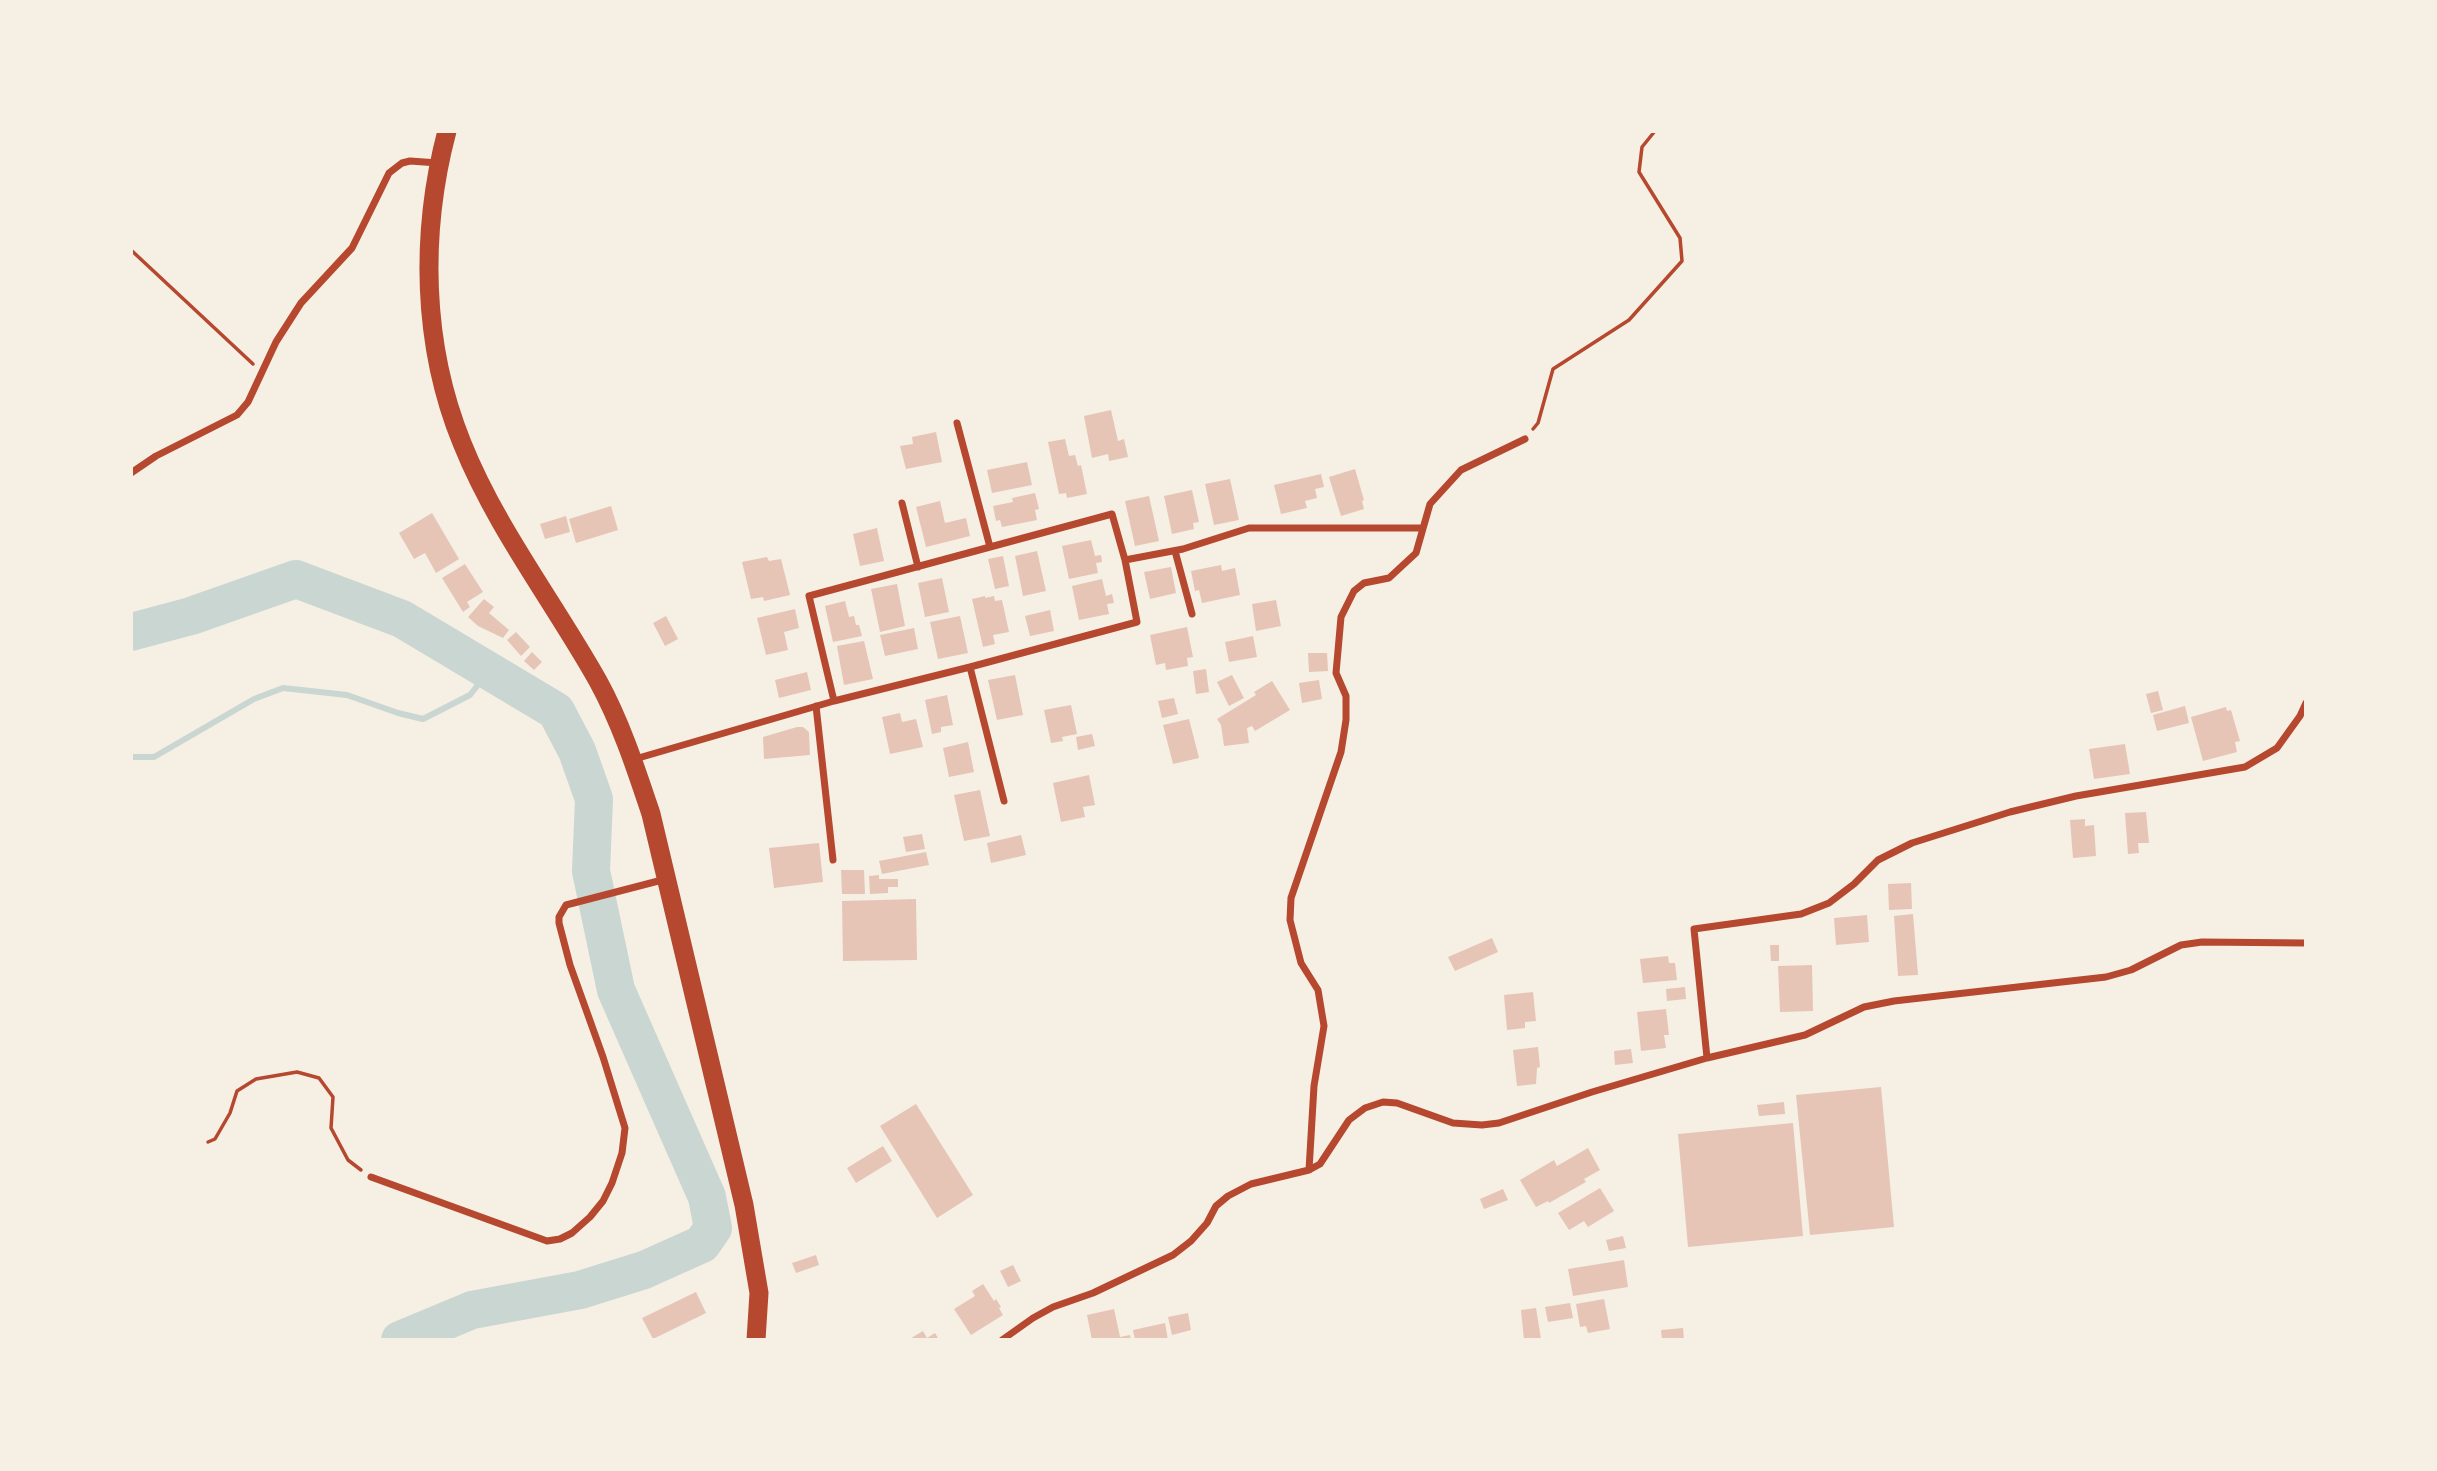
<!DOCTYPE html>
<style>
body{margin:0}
#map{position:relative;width:2437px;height:1471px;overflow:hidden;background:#f6efe4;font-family:Inter,sans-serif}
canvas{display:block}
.frame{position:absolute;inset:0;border:133px solid #f6efe4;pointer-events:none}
</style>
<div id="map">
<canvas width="2437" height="1471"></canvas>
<div class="frame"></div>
</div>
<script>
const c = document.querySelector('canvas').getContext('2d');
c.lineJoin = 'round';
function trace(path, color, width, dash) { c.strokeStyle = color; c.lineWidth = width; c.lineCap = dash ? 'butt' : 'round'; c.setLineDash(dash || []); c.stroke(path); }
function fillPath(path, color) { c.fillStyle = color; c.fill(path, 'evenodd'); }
trace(new Path2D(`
 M 131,757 L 154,757 L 254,699 L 283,688 L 347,695 L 398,713 L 423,719 L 470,695 L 489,671`), '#c9d6d2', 6);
trace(new Path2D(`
 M 131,632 L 191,616 L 296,579 L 402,619 L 556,711 L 577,751 L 594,799 L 591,871 L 616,990 L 707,1197 L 713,1228 L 702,1244 L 644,1270 L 580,1290 L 472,1310 L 400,1340`), '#c9d6d2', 38);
fillPath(new Path2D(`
 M 1111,410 L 1118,441 L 1124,439 L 1128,457 L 1109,461 L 1108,454 L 1092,458 L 1084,416 Z
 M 936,432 L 942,462 L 906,469 L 900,446 L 913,444 L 912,437 Z
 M 1065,439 L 1069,456 L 1075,455 L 1078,466 L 1081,465 L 1087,494 L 1067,498 L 1066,493 L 1059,494 L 1048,442 Z
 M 1027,462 L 1032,485 L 992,493 L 987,470 Z
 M 1355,469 L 1364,500 L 1362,501 L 1364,509 L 1341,516 L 1329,477 Z
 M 1321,474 L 1324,487 L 1315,489 L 1317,498 L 1305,501 L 1307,508 L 1281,514 L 1274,485 Z
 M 1230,479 L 1239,520 L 1214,525 L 1205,484 Z
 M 1192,490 L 1199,522 L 1193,523 L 1194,529 L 1172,534 L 1164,496 Z
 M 1035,493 L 1039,509 L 1035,510 L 1037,520 L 1002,527 L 1000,520 L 996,521 L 993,506 L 1013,502 L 1012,498 Z
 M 1149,496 L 1159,541 L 1135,546 L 1125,501 Z
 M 940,501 L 945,523 L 966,518 L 970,536 L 926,547 L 916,507 Z
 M 611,506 L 618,530 L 576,543 L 569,519 Z
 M 432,513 L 459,559 L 436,573 L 425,553 L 414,559 L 399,533 Z
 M 566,516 L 570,532 L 545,539 L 540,524 Z
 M 877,528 L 884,561 L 860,566 L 853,534 Z
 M 1091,540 L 1095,556 L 1101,555 L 1102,562 L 1096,563 L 1098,573 L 1069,579 L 1062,546 Z
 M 1037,551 L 1046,591 L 1023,596 L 1015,556 Z
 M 1003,556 L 1009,586 L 995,589 L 988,559 Z
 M 767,557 L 769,561 L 781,559 L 790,595 L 764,601 L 763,597 L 751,599 L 742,562 Z
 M 465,564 L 483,592 L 467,602 L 470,607 L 463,612 L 442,578 Z
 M 1221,565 L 1222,571 L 1235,568 L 1240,595 L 1202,603 L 1199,590 L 1195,591 L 1191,571 Z
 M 1171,567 L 1176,593 L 1150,599 L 1144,572 Z
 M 942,578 L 949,612 L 925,617 L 918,583 Z
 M 1102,579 L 1106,596 L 1112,594 L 1114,603 L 1107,604 L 1109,614 L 1079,620 L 1072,586 Z
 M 897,584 L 905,626 L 880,632 L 871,589 Z
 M 985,596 L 985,598 L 994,596 L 995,601 L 1002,600 L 1009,632 L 993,635 L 995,644 L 983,647 L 972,599 Z
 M 484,599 L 494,607 L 489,613 L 509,630 L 503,638 L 478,626 L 468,617 Z
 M 1276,600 L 1281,626 L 1256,631 L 1252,604 Z
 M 845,601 L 849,617 L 854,616 L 856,625 L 859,625 L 862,636 L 833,642 L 825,606 Z
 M 795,609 L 799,628 L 784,632 L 788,650 L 766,655 L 757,618 Z
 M 1050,610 L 1054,631 L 1030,636 L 1025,616 Z
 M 666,616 L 678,639 L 665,646 L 653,623 Z
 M 960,616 L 968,653 L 938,659 L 930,622 Z
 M 1187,627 L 1193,657 L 1187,658 L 1188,666 L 1166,670 L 1165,663 L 1156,665 L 1150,635 Z
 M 914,628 L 918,649 L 885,656 L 880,635 Z
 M 516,632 L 530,647 L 521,656 L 507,640 Z
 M 1253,636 L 1257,657 L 1229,662 L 1225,642 Z
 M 864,641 L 873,679 L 844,685 L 837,646 Z
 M 532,652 L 542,662 L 534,670 L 524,661 Z
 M 1308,653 L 1327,653 L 1328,671 L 1309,672 Z
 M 1206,669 L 1209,692 L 1196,694 L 1193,671 Z
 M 807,672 L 811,690 L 779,698 L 775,680 Z
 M 1015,675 L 1023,715 L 997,720 L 988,680 Z
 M 1232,675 L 1244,698 L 1229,706 L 1217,682 Z
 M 1319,680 L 1322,699 L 1302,703 L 1299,683 Z
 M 1272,681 L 1290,710 L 1255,731 L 1252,726 L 1247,728 L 1249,743 L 1224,746 L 1221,725 L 1217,719 L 1256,695 L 1254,692 Z
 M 2158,691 L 2163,710 L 2151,713 L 2146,694 Z
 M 947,695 L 953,725 L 941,727 L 941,732 L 932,734 L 925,700 Z
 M 1174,698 L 1178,714 L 1162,718 L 1158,701 Z
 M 1071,705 L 1077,734 L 1062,737 L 1063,741 L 1051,743 L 1044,710 Z
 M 2185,706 L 2189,723 L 2157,731 L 2153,715 Z
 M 2226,707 L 2227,711 L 2231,710 L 2240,741 L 2235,742 L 2237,752 L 2203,761 L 2191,717 Z
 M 900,713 L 902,722 L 916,719 L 923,747 L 890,754 L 882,717 Z
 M 1189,719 L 1199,758 L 1173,764 L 1163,725 Z
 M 797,727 L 803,727 L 809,732 L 810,755 L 764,759 L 763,737 Z
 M 1092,734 L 1095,746 L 1078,750 L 1076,737 Z
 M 968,742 L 974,772 L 949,777 L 943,748 Z
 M 2125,744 L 2130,774 L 2094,779 L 2089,749 Z
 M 1089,775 L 1095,805 L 1083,807 L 1085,817 L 1061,822 L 1053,783 Z
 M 980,790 L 990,836 L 964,841 L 954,795 Z
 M 2146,812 L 2149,843 L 2138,843 L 2139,853 L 2128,854 L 2125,813 Z
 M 2085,819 L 2085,826 L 2094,825 L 2096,856 L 2073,858 L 2070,820 Z
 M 922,834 L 925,849 L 906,852 L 903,837 Z
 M 1021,835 L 1026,855 L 991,863 L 987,843 Z
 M 819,843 L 823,882 L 774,888 L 769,848 Z
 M 926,852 L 929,865 L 882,874 L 879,861 Z
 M 841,870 L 864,870 L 865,894 L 842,894 Z
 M 879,875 L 879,879 L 898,879 L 898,887 L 888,887 L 888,893 L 870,894 L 869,876 Z
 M 1911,883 L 1912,909 L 1889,910 L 1888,884 Z
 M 916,899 L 917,960 L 843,961 L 842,901 Z
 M 1913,914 L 1918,975 L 1898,976 L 1894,916 Z
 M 1867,915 L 1869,942 L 1836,945 L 1834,918 Z
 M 1492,938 L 1498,952 L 1455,971 L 1448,957 Z
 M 1770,945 L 1779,945 L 1779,961 L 1771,961 Z
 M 1668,956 L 1669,963 L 1675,963 L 1677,980 L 1643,983 L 1640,959 Z
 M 1812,965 L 1813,1011 L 1780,1012 L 1778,966 Z
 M 1685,987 L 1686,999 L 1667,1001 L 1666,989 Z
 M 1533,992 L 1536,1021 L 1525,1022 L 1525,1028 L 1507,1030 L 1504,995 Z
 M 1666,1009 L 1669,1035 L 1664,1035 L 1666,1048 L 1641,1051 L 1637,1012 Z
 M 1538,1047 L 1540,1067 L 1537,1068 L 1536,1084 L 1517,1086 L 1513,1050 Z
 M 1631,1049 L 1633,1063 L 1615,1065 L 1614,1051 Z
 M 1881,1087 L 1894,1227 L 1810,1235 L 1796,1095 Z
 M 1784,1102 L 1785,1114 L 1759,1116 L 1757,1105 Z
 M 916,1104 L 973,1195 L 937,1218 L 880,1126 Z
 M 1793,1123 L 1803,1236 L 1688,1247 L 1678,1134 Z
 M 883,1146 L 892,1161 L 856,1183 L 847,1168 Z
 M 1588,1148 L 1600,1170 L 1584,1179 L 1586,1182 L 1549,1203 L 1548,1201 L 1536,1207 L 1520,1180 L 1554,1160 L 1557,1166 Z
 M 1600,1188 L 1614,1211 L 1588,1227 L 1584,1221 L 1569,1230 L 1558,1213 Z
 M 1503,1189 L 1508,1200 L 1484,1209 L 1480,1199 Z
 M 1623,1236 L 1626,1248 L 1609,1251 L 1606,1240 Z
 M 816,1255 L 819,1265 L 796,1273 L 792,1263 Z
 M 1624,1260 L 1628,1287 L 1573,1296 L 1568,1269 Z
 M 1013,1265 L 1021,1281 L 1008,1287 L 1000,1271 Z
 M 983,1284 L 994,1301 L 996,1299 L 1001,1307 L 999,1308 L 1003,1315 L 971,1335 L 954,1309 L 975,1296 L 972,1291 Z
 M 696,1292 L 706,1313 L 653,1339 L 642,1318 Z
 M 1604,1299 L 1610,1329 L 1588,1333 L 1586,1326 L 1580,1327 L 1576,1304 Z
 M 1570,1303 L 1573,1318 L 1548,1322 L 1545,1307 Z
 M 1536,1308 L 1541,1339 L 1524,1340 L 1521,1310 Z
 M 1114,1309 L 1120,1337 L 1130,1335 L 1131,1340 L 1092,1340 L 1087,1315 Z
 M 1188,1313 L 1191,1330 L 1172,1335 L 1168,1317 Z
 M 1165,1323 L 1168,1340 L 1135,1340 L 1133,1330 Z
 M 1683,1328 L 1684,1340 L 1662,1340 L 1661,1330 Z
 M 923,1331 L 927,1338 L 935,1333 L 939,1340 L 908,1340 Z`), '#e6c5b7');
trace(new Path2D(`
 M 131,250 L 253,364
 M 1533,429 L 1538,423 L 1553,369 L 1629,320 L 1682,261 L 1680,238 L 1639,172 L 1642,147 L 1655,131
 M 208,1142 L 215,1139 L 230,1113 L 237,1091 L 256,1079 L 297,1072 L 319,1078 L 333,1097 L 331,1128 L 348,1160 L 361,1170`), '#b5482f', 3.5);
trace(new Path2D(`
 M 957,423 L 990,547
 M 131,473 L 156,456 L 237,415 L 248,402 L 276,342 L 301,303 L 352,248 L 389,173 L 402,163 L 410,161 L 438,163
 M 902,503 L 918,567
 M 1175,551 L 1192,614
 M 970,667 L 1004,801
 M 834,701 L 809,596 L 1112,514 L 1125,560
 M 816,706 L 833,860
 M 635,759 L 834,701 L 970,667 L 1137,622 L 1125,560 L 1183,549 L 1249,528 L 1422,528
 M 1707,1058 L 1694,929 L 1801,914 L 1829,903 L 1854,884 L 1878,860 L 1912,843 L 2010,812 L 2076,796 L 2245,767 L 2277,748 L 2300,716 L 2306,703
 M 1309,1170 L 1314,1086 L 1324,1026 L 1318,990 L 1301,963 L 1290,920 L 1291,898 L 1341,752 L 1346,720 L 1346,696 L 1336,673 L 1341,617 L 1354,591 L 1364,583 L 1389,578 L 1416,553 L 1430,504 L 1461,470 L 1525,439
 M 371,1177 L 547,1241 L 560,1239 L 572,1233 L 590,1217 L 603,1201 L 612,1183 L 622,1153 L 625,1128 L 603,1057 L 570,965 L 559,923 L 559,917 L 566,905 L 666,879
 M 1002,1340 L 1033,1318 L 1053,1307 L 1093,1293 L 1173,1255 L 1191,1241 L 1207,1223 L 1216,1206 L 1228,1196 L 1251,1184 L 1309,1170 L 1320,1164 L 1349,1120 L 1365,1108 L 1383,1102 L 1397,1103 L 1453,1123 L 1482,1125 L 1499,1123 L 1592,1092 L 1707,1058 L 1805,1035 L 1864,1007 L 1894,1001 L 2106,977 L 2131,970 L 2181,945 L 2202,942 L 2306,943`), '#b5482f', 7);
trace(new Path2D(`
 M 447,131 C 420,233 422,345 462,443 C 496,528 553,601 598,681 C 621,723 636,769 651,814 L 744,1205 L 759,1293 L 756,1340`), '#b5482f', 19);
</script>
